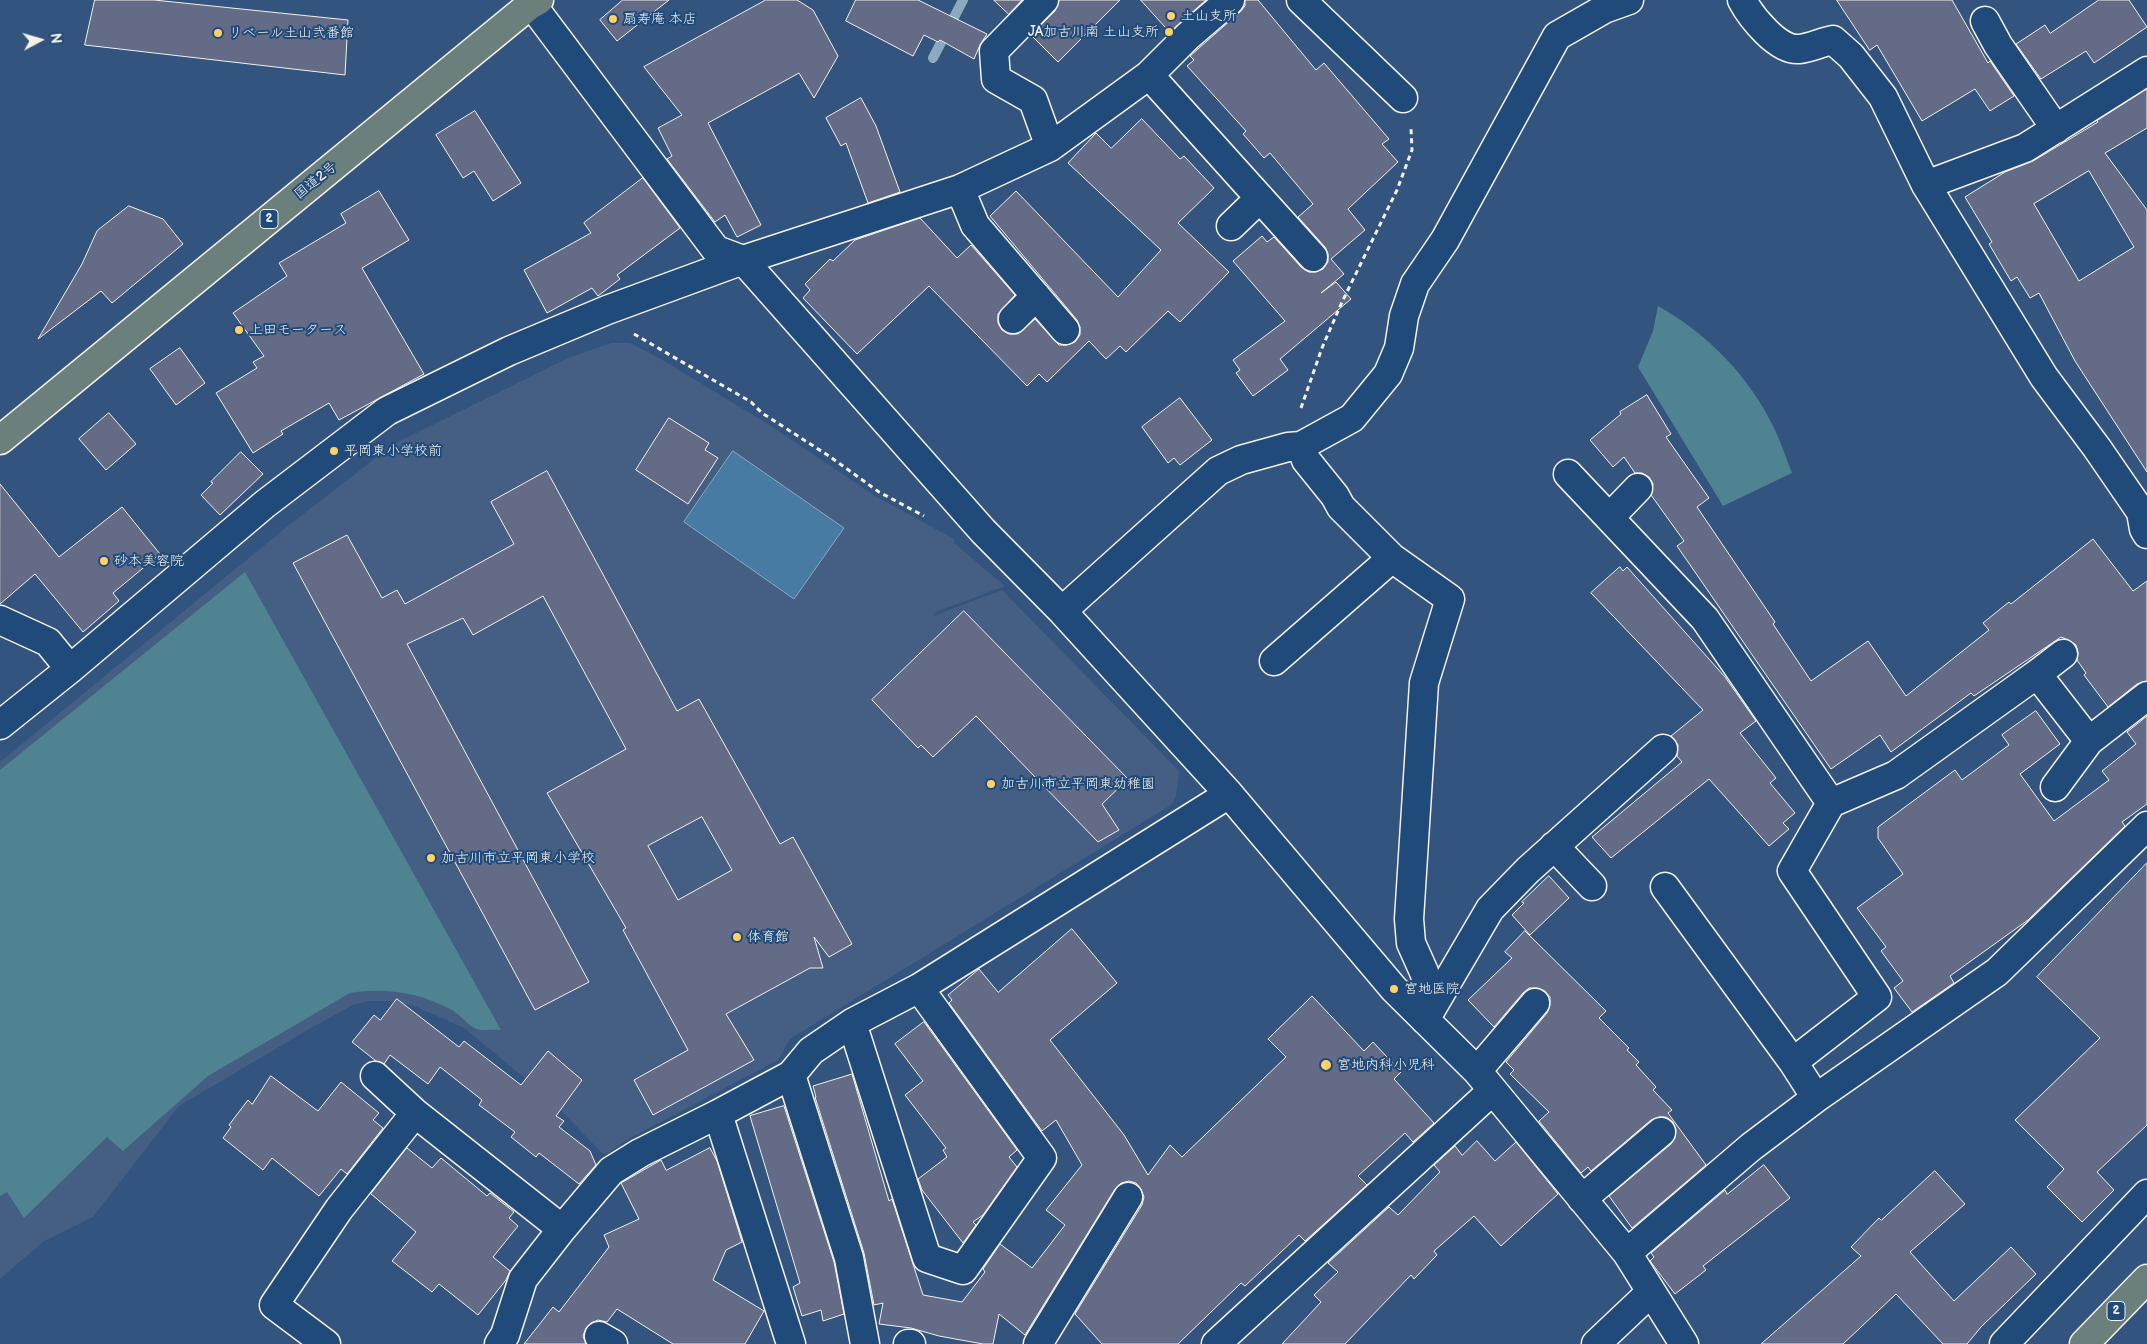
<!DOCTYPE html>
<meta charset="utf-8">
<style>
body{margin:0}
#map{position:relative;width:2147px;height:1344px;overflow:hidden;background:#33547e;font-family:"Balsamiq Sans",sans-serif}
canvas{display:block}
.north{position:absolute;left:15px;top:15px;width:50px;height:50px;-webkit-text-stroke:4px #1f4a7a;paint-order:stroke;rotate:84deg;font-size:14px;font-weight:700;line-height:20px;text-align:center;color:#f4f1e8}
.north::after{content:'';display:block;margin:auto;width:18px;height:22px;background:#f4f1e8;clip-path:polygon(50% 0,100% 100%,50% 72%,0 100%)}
</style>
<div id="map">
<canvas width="2147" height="1344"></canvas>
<div class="north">N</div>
</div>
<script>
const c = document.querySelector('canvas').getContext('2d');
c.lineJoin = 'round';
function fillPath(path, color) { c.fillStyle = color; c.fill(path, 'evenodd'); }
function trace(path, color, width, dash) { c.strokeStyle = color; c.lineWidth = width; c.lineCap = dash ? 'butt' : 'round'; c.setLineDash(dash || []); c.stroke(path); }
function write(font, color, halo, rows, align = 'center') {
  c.font = font + ' "Balsamiq Sans","Klee One",sans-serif'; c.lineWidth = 4; c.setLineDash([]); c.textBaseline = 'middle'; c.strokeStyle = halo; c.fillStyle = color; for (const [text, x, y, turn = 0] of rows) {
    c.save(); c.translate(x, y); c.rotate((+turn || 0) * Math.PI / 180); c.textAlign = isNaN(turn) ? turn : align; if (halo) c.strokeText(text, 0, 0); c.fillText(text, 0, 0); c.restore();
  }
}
fillPath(new Path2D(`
 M 611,343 L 630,343 L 659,358 L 768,424 L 875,496 L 954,539 L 954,543 L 1005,586 L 936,612 L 933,616 L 1002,590 L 1179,771 L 1176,796 L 1171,805 L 790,1039 L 778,1060 L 632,1137 L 606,1154 L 602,1153 L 551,1100 L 464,1028 L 412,1005 L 392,1001 L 368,1001 L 353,1005 L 311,1028 L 179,1106 L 93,1217 L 44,1241 L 0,1279 L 0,762 L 289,525 L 394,444 L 568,358 Z`), '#455e83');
fillPath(new Path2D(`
 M 1658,306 C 1708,334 1750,377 1775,430 C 1781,443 1786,458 1792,473 L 1723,506 L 1638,367 L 1653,331 Z
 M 245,572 L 501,1030 C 494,1029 484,1031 477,1029 C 468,1026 461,1015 452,1010 C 421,993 385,987 350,993 L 208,1076 L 123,1151 L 107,1137 L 24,1218 L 7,1192 L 0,1196 L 0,770 Z`), '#4f8391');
const water = new Path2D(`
 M 733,451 L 844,528 L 794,599 L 684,522 Z`);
fillPath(water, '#477ba4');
trace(water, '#8caabf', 1);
trace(new Path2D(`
 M 933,58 L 963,0`), '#8caabf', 10);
const building = new Path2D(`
 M 95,0 L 154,0 L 348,20 L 345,75 L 85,45 Z
 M 623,0 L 669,0 L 617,41 L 600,20 Z
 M 766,0 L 797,0 L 813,10 L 838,56 L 814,98 L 799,73 L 708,123 L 761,225 L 737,237 L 725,215 L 715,222 L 667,159 L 672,156 L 658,128 L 682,115 L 644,67 Z
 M 856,0 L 918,0 L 987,34 L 980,45 L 974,59 L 940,40 L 938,42 L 924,35 L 913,56 L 846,21 Z
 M 994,0 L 1022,0 L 1009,14 Z
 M 1059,0 L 1120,0 L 1058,62 L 1031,35 L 1055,11 Z
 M 1141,0 L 1206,0 L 1170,32 Z
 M 1245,0 L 1258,0 L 1316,70 L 1324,63 L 1389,139 L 1382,144 L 1398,162 L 1348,209 L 1365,230 L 1331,259 L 1344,274 L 1321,293 L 1336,282 L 1351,299 L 1280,359 L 1288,370 L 1253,396 L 1236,373 L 1240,370 L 1233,360 L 1285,321 L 1233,261 L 1262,236 L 1267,242 L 1274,237 L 1301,267 L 1309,272 L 1316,272 L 1323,269 L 1328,262 L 1328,254 L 1325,247 L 1298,217 L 1313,204 L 1270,153 L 1264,158 L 1243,134 L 1246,131 L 1187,66 L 1194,60 L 1190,56 L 1240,12 L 1245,6 Z
 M 1837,0 L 1952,0 L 1988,63 L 1990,61 L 2014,96 L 1990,111 L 1975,89 L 1922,121 L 1877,45 L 1870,50 Z
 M 2099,0 L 2129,0 L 2147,27 L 2094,63 L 2086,51 L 2041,79 L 2016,44 L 2045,25 L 2050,33 Z
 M 2147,89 L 2147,128 L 2105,153 L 2147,210 L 2147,472 L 2075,361 L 2039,293 L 2030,298 L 2017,277 L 2011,281 L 1989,244 L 1992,242 L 1965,197 L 2005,172 L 2033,161 L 2098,122 L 2097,121 ZM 2089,171 L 2134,247 L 2079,281 L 2034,204 Z
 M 861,98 L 876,126 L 900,192 L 868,203 L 846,143 L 841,146 L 826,118 Z
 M 475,111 L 521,183 L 493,201 L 474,171 L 463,178 L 436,135 Z
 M 1142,119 L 1180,159 L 1184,156 L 1214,188 L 1178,223 L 1229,272 L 1180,322 L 1168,311 L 1126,352 L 1120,346 L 1106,359 L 1089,341 L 1047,382 L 1039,374 L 1027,386 L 929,286 L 857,354 L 803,298 L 810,290 L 805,284 L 830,259 L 833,261 L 855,240 L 920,218 L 957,258 L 971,245 L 1015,295 L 998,314 L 998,323 L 1002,330 L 1009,334 L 1018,334 L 1035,319 L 1059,345 L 1067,345 L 1075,342 L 1080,335 L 1080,327 L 1077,320 L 990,216 L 1016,191 L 1118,297 L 1161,250 L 1068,163 L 1096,133 L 1111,148 Z
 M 643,178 L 680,228 L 617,275 L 620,279 L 598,296 L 592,288 L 547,313 L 524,270 L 591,233 L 584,223 Z
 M 379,191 L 409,240 L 362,268 L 424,374 L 339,420 L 329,403 L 281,431 L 283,434 L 253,453 L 216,393 L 257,368 L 253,362 L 264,356 L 233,313 L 287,276 L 279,263 L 346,223 L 341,214 Z
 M 129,206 L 163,219 L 183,244 L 112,303 L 101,291 L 38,339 L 82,264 L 97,231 Z
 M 180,348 L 205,383 L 176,405 L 150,369 Z
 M 1647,395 L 1671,434 L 1666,437 L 1709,498 L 1697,507 L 1775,622 L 1773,624 L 1811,681 L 1868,641 L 1906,696 L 1989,630 L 1983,623 L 2009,602 L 2011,604 L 2093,539 L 2133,591 L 2147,581 L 2147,681 L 2137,684 L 2108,707 L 2084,675 L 2086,673 L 2077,660 L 2078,652 L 2076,645 L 2069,640 L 2061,637 L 1974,696 L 1971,693 L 1891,752 L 1880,735 L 1831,769 L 1677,546 L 1684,541 L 1651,495 L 1653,484 L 1649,477 L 1642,473 L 1635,473 L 1624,457 L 1613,467 L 1590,440 L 1621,414 L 1620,412 Z
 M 1180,398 L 1212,440 L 1180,465 L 1174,458 L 1168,463 L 1142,427 Z
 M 109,413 L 136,444 L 106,470 L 79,439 Z
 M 669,418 L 709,443 L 705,450 L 718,458 L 688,504 L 636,470 Z
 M 241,452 L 263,474 L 220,515 L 201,495 L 213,483 L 211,482 Z
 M 547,471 L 677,711 L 699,699 L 780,844 L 793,837 L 852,944 L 829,957 L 814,937 L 823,968 L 810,968 L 726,1014 L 754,1060 L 653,1115 L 634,1080 L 688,1050 L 623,930 L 626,928 L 547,793 L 626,749 L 543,596 L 473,635 L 463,618 L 407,644 L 589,982 L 535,1010 L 293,563 L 347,535 L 382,598 L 397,590 L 405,604 L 514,544 L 491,502 ZM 702,817 L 732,870 L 678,900 L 648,846 Z
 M 0,484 L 59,557 L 122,507 L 160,554 L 113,593 L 119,601 L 83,632 L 35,574 L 0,604 Z
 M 1620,567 L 1623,571 L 1627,567 L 1725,677 L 1756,721 L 1740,733 L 1776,778 L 1770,783 L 1795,813 L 1783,823 L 1789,829 L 1769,846 L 1709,779 L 1611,858 L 1592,837 L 1682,762 L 1677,756 L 1678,745 L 1671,736 L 1703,710 L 1591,593 Z
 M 964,611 L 1128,779 L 1102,804 L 1119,830 L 1098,842 L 976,716 L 933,757 L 921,745 L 918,748 L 872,700 Z
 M 2036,711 L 2060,744 L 2020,774 L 2054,821 L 2109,780 L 2102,771 L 2136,744 L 2127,732 L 2147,716 L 2147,804 L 2122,822 L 2125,826 L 2028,920 L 1950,976 L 1954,983 L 1912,1012 L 1894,988 L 1903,981 L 1881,951 L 1886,947 L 1857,908 L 1903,874 L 1878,838 L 1878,827 L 1955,770 L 1962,780 L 2009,745 L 2002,735 Z
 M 2147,863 L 2147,1125 L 2097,1172 L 2114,1190 L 2082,1222 L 2047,1187 L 2064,1169 L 2015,1120 L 2100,1038 L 2037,977 Z
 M 1549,876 L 1569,898 L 1530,935 L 1512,915 L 1524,903 L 1522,902 Z
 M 1072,929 L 1117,983 L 1050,1040 L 1124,1135 L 1148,1175 L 1170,1145 L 1182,1157 L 1286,1057 L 1268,1039 L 1312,996 L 1364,1051 L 1373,1042 L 1401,1072 L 1394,1079 L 1434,1123 L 1413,1142 L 1405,1133 L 1358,1176 L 1367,1185 L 1305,1241 L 1299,1235 L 1245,1286 L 1241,1283 L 1178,1344 L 1102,1344 L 1075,1314 L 1142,1205 L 1144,1197 L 1141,1189 L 1136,1183 L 1129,1181 L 1121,1183 L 1115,1189 L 1025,1335 L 999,1314 L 993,1344 L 983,1344 L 939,1336 L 911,1328 L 879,1324 L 883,1303 L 874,1305 L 864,1253 L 815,1097 L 816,1097 L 813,1086 L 852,1074 L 889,1201 L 892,1199 L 923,1295 L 962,1302 L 985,1272 L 983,1269 L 1000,1244 L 1032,1268 L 1065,1225 L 1046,1210 L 1082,1165 L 1056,1120 L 1042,1131 L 949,1003 L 952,1000 L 948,995 L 979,969 L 998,992 Z
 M 1525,931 L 1606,1011 L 1599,1018 L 1629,1048 L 1627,1050 L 1639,1062 L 1636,1065 L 1656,1087 L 1653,1090 L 1672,1110 L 1668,1113 L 1706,1165 L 1632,1228 L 1609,1196 L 1671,1144 L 1675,1138 L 1676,1130 L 1673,1122 L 1666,1117 L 1659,1117 L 1651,1120 L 1591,1171 L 1588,1167 L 1581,1173 L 1539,1121 L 1549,1112 L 1510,1074 L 1514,1070 L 1506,1062 L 1547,1013 L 1550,1005 L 1550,997 L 1545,991 L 1538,988 L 1529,988 L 1523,993 L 1494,1027 L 1468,1000 L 1512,958 L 1505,952 Z
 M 397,999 L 459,1047 L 464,1041 L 521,1085 L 548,1051 L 582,1080 L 556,1116 L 564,1121 L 559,1127 L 590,1151 L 596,1165 L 579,1184 L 539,1153 L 536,1157 L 511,1137 L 515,1132 L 479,1105 L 482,1100 L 440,1067 L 428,1084 L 390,1055 L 384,1064 L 376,1061 L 352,1042 L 374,1015 L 380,1020 Z
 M 924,1022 L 1017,1150 L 1009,1157 L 1017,1167 L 983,1215 L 973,1222 L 976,1225 L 963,1243 L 922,1190 L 918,1179 L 947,1157 L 943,1150 L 946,1148 L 905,1095 L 923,1081 L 895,1044 Z
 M 271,1076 L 318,1111 L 341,1082 L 379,1113 L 373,1120 L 383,1128 L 347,1174 L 341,1169 L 319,1196 L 272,1158 L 263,1170 L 223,1138 L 231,1127 L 229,1125 L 248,1100 L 252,1104 Z
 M 784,1106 L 834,1262 L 844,1314 L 823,1321 L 821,1310 L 802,1316 L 793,1287 L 800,1283 L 750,1116 Z
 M 1477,1141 L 1495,1161 L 1516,1142 L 1558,1194 L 1501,1246 L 1474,1216 L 1434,1251 L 1437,1255 L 1414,1279 L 1411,1275 L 1345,1344 L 1282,1344 L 1321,1302 L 1314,1295 L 1338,1272 L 1328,1263 L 1389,1207 L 1398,1215 L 1440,1172 L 1434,1165 L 1455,1146 L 1462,1155 Z
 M 407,1148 L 432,1168 L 441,1158 L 487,1196 L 490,1193 L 514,1212 L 509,1218 L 518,1226 L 493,1257 L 510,1271 L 506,1280 L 478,1315 L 439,1284 L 432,1292 L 392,1261 L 416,1232 L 371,1194 Z
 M 710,1148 L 717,1161 L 742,1242 L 726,1250 L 713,1280 L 764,1311 L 745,1344 L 673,1344 L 617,1309 L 607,1322 L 598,1320 L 591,1323 L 586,1328 L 583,1336 L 586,1344 L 524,1344 L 553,1307 L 559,1312 L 609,1247 L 604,1235 L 639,1219 L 621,1183 L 661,1160 L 666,1170 Z
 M 1764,1165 L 1790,1198 L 1703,1266 L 1706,1270 L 1675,1294 L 1650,1261 L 1654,1257 L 1651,1253 L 1725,1190 L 1727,1194 Z
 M 1935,1171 L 1965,1204 L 1910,1252 L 1954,1301 L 2011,1247 L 2036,1274 L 1981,1327 L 1967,1344 L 1943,1344 L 1896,1294 L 1843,1344 L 1761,1344 L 1861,1256 L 1851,1247 L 1879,1218 L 1881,1220 Z`);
fillPath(building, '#636b87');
trace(building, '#f4f1e8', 1);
const minor = new Path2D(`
 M 1044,0 L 994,51 L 996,79 L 1033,100 L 1050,147
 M 1301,0 L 1403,98
 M 1742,0 C 1751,17 1778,51 1799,49 C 1810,48 1822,42 1833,40 L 1851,56 L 1883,97 L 1926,185 L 2044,377 L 2097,448 L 2141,512 L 2144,529 L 2147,534
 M 532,5 L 716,250 L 743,260 L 983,531 L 1062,611 L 1229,794 L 1394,989 L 1477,1071 L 1627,1253 L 1684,1344
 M 1985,21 L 1998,45 L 2056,129
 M 1149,75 L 1313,257
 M 1926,185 L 2025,148 L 2147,71
 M 960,189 L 975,225 L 1065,330
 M 1231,226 L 1260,198
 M 1013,319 L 1036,296
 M 1568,474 L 1705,619 L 1831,803
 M 1610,517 L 1638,488
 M 1392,558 L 1450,599 L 1424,683 L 1409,919 L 1411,943 L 1424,972 L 1428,985 L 1425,1020
 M 1062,611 L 1218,471 L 1241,460 L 1288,447 L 1301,446 L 1352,418 L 1388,374 L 1399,348 L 1404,316 L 1415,284 L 1445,240 L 1557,36 L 1604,9 L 1629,0
 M 0,620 L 48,642 L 70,669
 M 1274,661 L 1392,558 L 1341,507 L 1335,496 L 1306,460 L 1301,446
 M 2037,674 L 2063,654
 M 0,725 L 70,669 L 265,504 L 387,411 L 509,351 L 607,310 L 743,260 L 960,189 L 1050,147 L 1149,75 L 1188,36 L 1230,0
 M 2055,787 L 2089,741
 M 1554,846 L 1592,886
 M 1665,887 L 1793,1062
 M 1429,1013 L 1490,909 L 1528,870 L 1663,749
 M 852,1023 L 927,1258 L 963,1270 L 1042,1158 L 919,988
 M 1477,1071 L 1535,1003
 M 791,1075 L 849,1258 L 865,1344
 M 375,1076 L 415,1113
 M 1816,1098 L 1793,1062 L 1877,997 L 1792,871 L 1831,803 L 1896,775 L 2037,674 L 2089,741 L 2147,696
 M 1582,1199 L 1661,1132
 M 1627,1253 L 1751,1147 L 1816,1098 L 1997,972 L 2147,826
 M 599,1336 L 613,1344
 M 326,1344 L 274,1305 L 339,1209 L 415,1113 L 562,1229 L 611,1171 L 640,1153 L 718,1114
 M 499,1344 L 505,1335 L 523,1279 L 562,1229
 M 791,1344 L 718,1114 L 791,1075 L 811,1051 L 852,1023 L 919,988 L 1229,794
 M 908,1344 L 911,1344
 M 1038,1344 L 1128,1197
 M 1216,1344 L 1492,1091
 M 1596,1344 L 1651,1292
 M 2004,1344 L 2147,1194`);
const trunk = new Path2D(`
 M 0,440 L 530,5 L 539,0`);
const motorway = new Path2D(`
 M 2084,1344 L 2147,1279`);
trace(minor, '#f4f1e8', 31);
trace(trunk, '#f4f1e8', 31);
trace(motorway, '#f4f1e8', 31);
trace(new Path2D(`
 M 634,334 L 751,402 L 762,413 L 829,456 L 879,492 L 924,516
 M 1301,408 L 1322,348 L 1342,302 L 1397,190 L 1412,150 L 1411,128`), '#f4f1e8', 3, [5, 4]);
trace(minor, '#1f4a7a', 28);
trace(trunk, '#6b7f7c', 28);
trace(motorway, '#6b7f7c', 28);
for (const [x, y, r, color] of [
 [1171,16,5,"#ffd166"],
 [613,19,5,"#ffd166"],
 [1169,32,5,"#ffd166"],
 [218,33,5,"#ffd166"],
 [239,330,5,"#ffd166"],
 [334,451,5,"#ffd166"],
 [104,561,5,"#ffd166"],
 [991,784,5,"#ffd166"],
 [431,858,5,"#ffd166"],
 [737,937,5,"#ffd166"],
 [1394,989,5,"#ffd166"],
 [1326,1065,6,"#ffd166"]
]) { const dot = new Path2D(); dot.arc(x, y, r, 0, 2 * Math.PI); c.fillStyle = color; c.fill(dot); trace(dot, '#1f4a7a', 2); }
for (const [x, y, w] of [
 [269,219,18],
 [2116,1311,18]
]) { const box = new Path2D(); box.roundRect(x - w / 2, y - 9.5, w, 19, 4); c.fillStyle = '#1f4a7a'; c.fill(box); trace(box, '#f4f1e8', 1); }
write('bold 12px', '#f4f1e8', null, [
 ["2",269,219],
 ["2",2116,1311]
]);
write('14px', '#f4f1e8', '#1f4a7a', [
 ["土山支所",1181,16],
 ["扇寿庵 本店",623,19],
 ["JA加古川南 土山支所",1159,32,"right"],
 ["リベール土山弐番館",228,33],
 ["上田モータース",249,330],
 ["平岡東小学校前",344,451],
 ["砂本美容院",114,561],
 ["加古川市立平岡東幼稚園",1001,784],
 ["加古川市立平岡東小学校",441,858],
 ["体育館",747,937],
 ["宮地医院",1404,989],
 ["宮地内科小児科",1337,1065]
], 'left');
write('14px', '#f4f1e8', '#1f4a7a', [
 ["国道2号",316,181,-39]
]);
</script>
